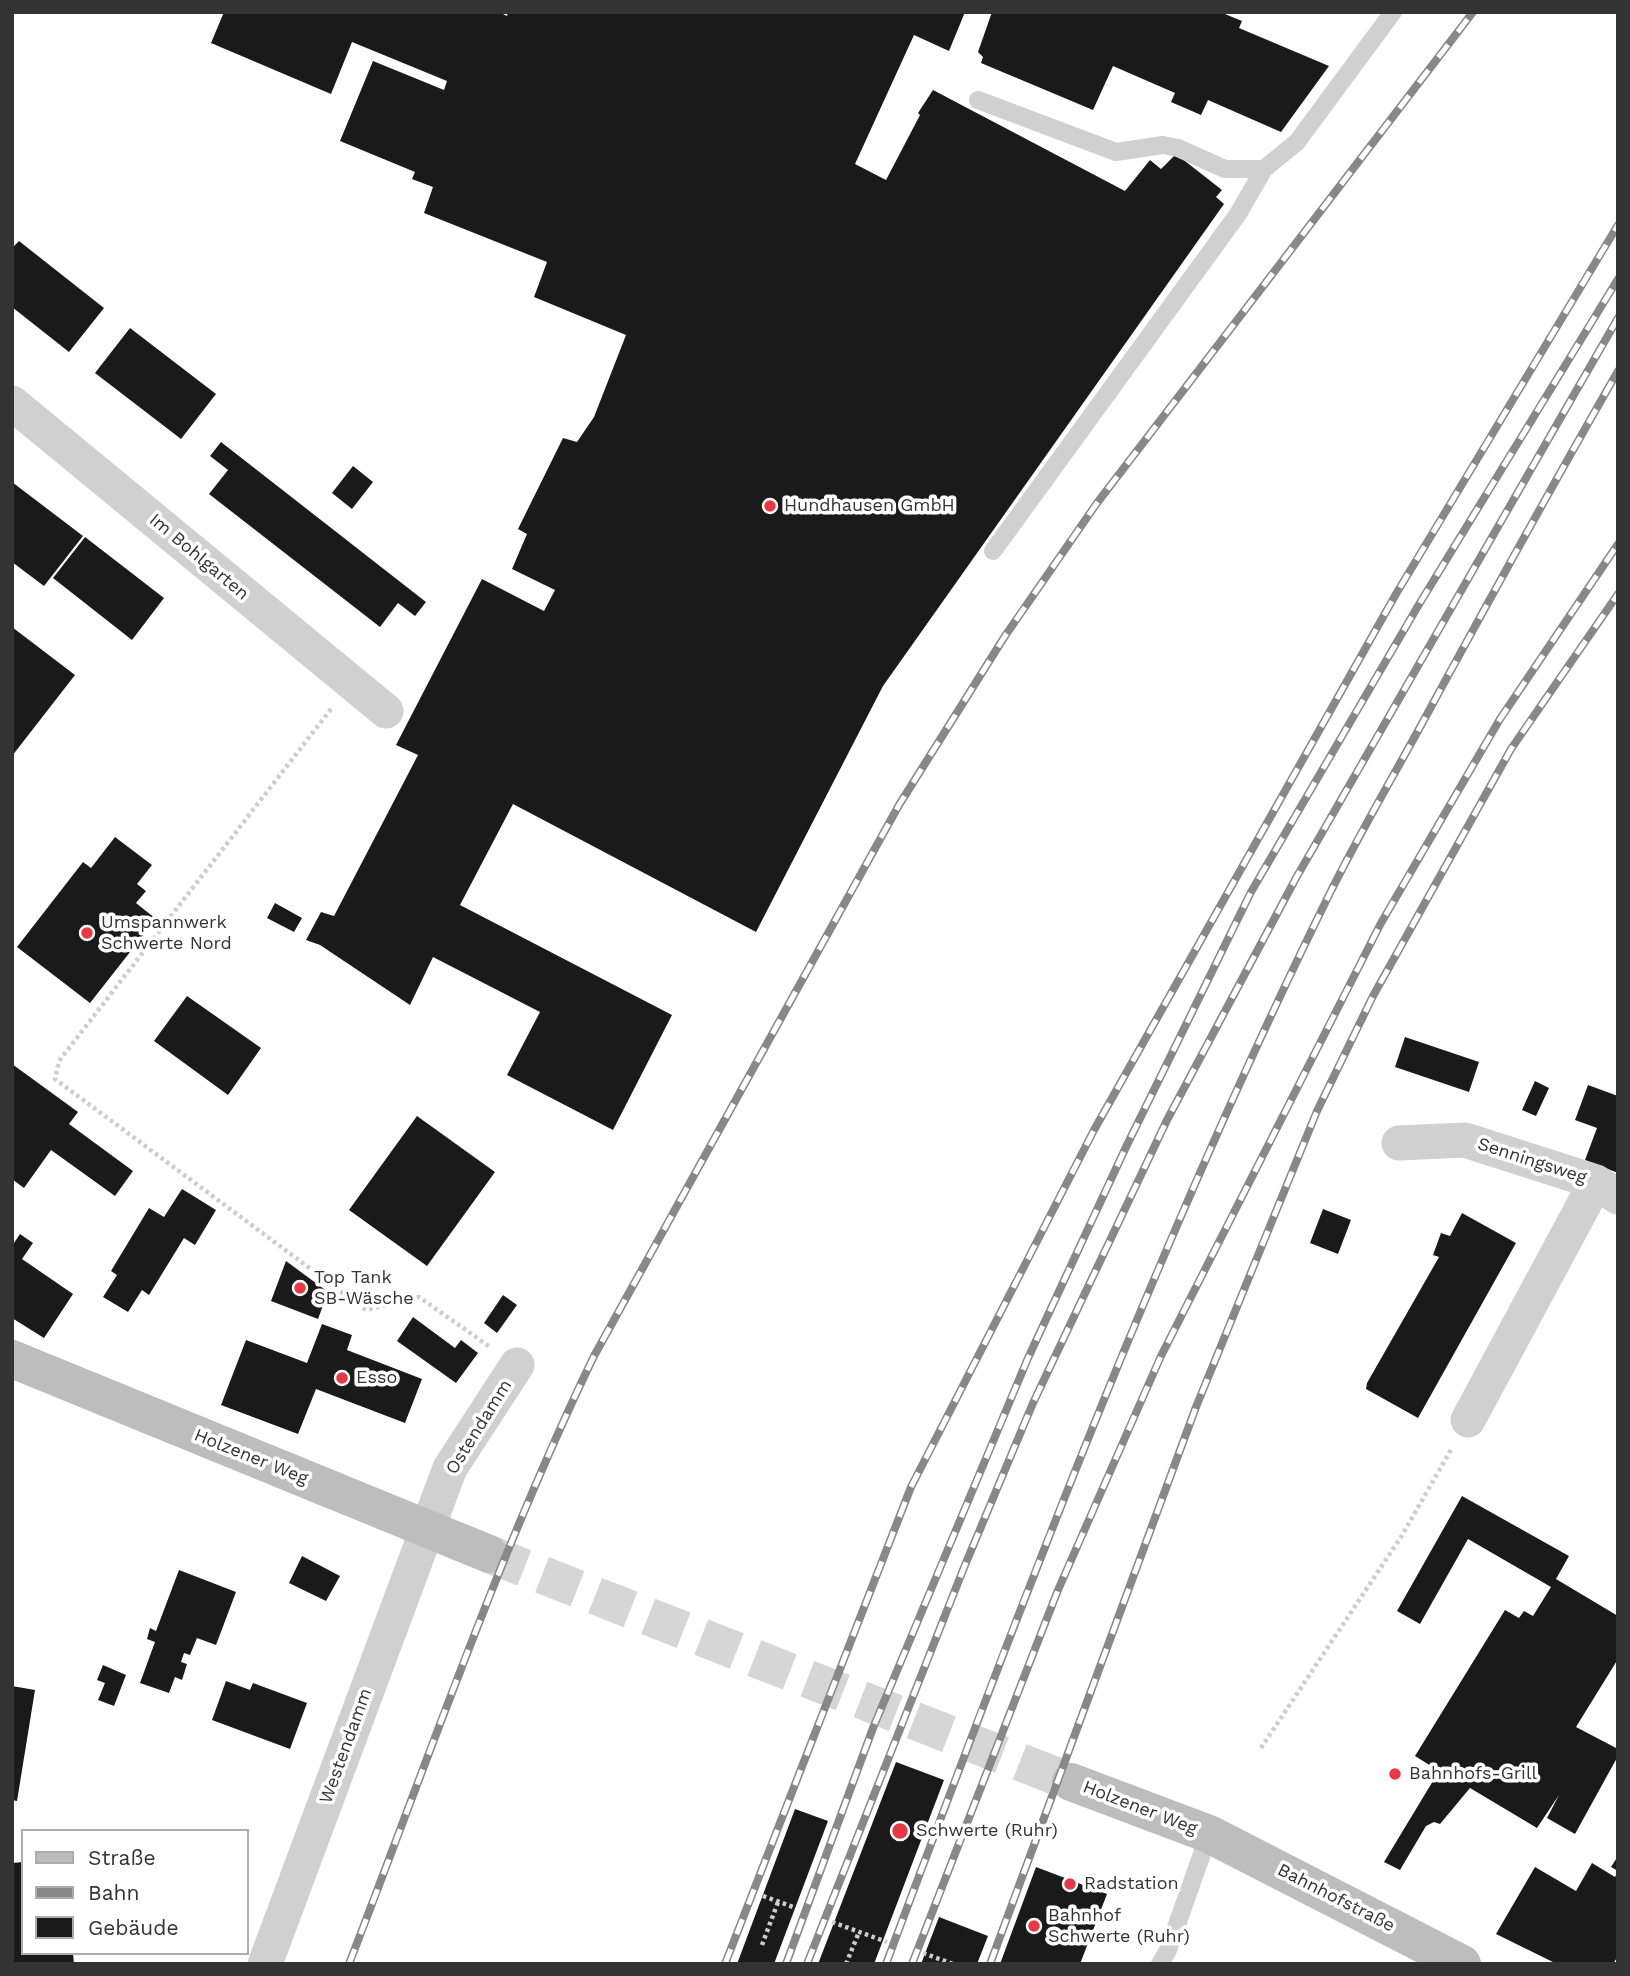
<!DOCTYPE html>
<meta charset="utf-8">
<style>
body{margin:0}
#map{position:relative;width:1630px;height:1976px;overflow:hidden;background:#fff;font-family:"Work Sans",sans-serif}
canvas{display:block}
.frame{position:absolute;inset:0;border:14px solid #333;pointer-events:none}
.legend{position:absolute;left:21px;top:1829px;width:228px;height:126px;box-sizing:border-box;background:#fff;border:2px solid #adadad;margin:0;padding:9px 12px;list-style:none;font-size:21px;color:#333}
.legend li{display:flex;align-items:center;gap:14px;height:35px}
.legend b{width:35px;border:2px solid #adadad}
</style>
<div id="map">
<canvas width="1630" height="1976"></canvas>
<div class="frame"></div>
<ul class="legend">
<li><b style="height:9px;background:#bdbdbd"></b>Straße</li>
<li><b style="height:9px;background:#888"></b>Bahn</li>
<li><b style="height:19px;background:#1a1a1a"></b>Gebäude</li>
</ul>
</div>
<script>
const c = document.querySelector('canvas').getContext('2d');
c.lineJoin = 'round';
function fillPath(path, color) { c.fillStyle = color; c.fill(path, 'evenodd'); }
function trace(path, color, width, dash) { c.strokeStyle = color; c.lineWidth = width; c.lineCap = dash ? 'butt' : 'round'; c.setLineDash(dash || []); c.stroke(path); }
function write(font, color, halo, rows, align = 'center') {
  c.font = font + ' "Work Sans",sans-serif'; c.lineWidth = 7; c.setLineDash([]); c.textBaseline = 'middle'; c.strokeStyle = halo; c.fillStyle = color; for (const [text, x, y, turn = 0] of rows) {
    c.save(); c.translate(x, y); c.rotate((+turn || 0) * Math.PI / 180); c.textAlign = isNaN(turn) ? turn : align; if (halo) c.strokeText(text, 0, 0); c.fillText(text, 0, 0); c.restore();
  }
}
fillPath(new Path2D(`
 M 224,12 L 499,12 L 507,16 L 508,12 L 965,12 L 949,51 L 914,35 L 855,164 L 886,180 L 920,115 L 918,113 L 933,90 L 1125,191 L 1150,160 L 1161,169 L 1176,154 L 1222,190 L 1216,197 L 1224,204 L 883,686 L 756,932 L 513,804 L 460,905 L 672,1015 L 613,1130 L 507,1075 L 540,1012 L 433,957 L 410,1005 L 320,945 L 306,940 L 321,912 L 334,916 L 418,755 L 396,745 L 482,579 L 544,611 L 555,590 L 512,569 L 527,534 L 518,529 L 563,438 L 577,442 L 594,417 L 626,335 L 534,297 L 547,262 L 424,213 L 433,187 L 412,179 L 415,172 L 340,141 L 373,61 L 444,90 L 447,81 L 352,42 L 331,94 L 211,43 Z
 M 992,12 L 1220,12 L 1242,21 L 1239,28 L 1329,66 L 1281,132 L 1208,100 L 1201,115 L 1171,102 L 1175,93 L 1113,66 L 1093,110 L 981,63 L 983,57 L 978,52 Z
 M 19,241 L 104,308 L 69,352 L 12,307 L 12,248 Z
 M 130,328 L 216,394 L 181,439 L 95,373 Z
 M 221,442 L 426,602 L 415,616 L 398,603 L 380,627 L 209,494 L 228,470 L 210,456 Z
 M 353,466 L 373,482 L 352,509 L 332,493 Z
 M 12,482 L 83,536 L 44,586 L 12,562 Z
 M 85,537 L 164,598 L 132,640 L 53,578 Z
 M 12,627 L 75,675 L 12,756 Z
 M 115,837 L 152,865 L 137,884 L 146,891 L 136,903 L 156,919 L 90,1003 L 17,947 L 83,862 L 91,868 Z
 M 275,903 L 302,918 L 294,932 L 267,918 Z
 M 187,996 L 261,1048 L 228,1095 L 154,1041 Z
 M 1405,1037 L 1479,1062 L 1469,1092 L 1395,1067 Z
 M 12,1064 L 78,1112 L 69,1124 L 133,1171 L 115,1196 L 51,1150 L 24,1188 L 12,1179 Z
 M 1535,1081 L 1549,1088 L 1536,1116 L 1522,1110 Z
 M 1588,1085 L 1618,1096 L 1618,1173 L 1585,1160 L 1597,1128 L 1575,1120 Z
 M 417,1116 L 495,1172 L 427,1266 L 349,1210 Z
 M 182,1189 L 216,1210 L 195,1245 L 184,1238 L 149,1295 L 142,1290 L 128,1312 L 103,1297 L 117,1275 L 111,1271 L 149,1208 L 164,1217 Z
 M 1323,1209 L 1351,1220 L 1338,1254 L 1310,1243 Z
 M 1462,1213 L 1516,1243 L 1418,1418 L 1366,1389 L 1367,1383 L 1439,1257 L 1433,1255 L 1441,1233 L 1450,1236 Z
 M 20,1234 L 33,1243 L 22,1259 L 73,1294 L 44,1338 L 12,1318 L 12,1246 Z
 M 286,1261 L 328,1292 L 318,1319 L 271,1301 Z
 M 503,1295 L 517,1305 L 497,1333 L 484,1323 Z
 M 413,1317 L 455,1348 L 461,1340 L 478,1353 L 456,1383 L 397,1341 Z
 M 322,1324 L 352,1335 L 347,1350 L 422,1379 L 405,1423 L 316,1389 L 298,1434 L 221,1405 L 246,1340 L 307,1363 Z
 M 1462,1496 L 1569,1556 L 1556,1579 L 1618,1616 L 1618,1659 L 1576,1727 L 1618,1749 L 1618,1756 L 1575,1834 L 1547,1818 L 1559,1795 L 1537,1828 L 1470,1788 L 1440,1824 L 1434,1822 L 1426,1826 L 1400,1870 L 1384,1862 L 1439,1771 L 1415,1756 L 1505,1610 L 1519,1618 L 1524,1611 L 1533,1616 L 1551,1587 L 1468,1539 L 1420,1624 L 1397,1611 Z
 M 302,1556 L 340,1576 L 326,1601 L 289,1583 Z
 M 179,1570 L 236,1592 L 216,1645 L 197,1638 L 190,1655 L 184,1653 L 181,1662 L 187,1664 L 182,1680 L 175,1677 L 169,1693 L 140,1683 L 155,1642 L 147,1639 L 150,1628 L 156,1631 Z
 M 103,1665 L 126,1675 L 114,1706 L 98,1700 L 105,1683 L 97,1680 Z
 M 226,1681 L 250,1690 L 253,1683 L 307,1703 L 290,1749 L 212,1720 Z
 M 12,1686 L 35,1690 L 17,1801 L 12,1800 Z
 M 896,1762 L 944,1780 L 874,1964 L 818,1964 Z
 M 795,1809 L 828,1821 L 774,1964 L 737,1964 Z
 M 1618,1856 L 1618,1871 L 1611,1867 Z
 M 23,1862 L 23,1953 L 73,1953 L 74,1964 L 12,1964 L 12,1863 Z
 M 1592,1863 L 1615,1877 L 1618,1872 L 1618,1956 L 1613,1964 L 1557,1964 L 1496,1934 L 1535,1867 L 1576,1891 Z
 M 1036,1867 L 1107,1894 L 1080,1964 L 1000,1964 Z
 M 939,1917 L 988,1936 L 977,1964 L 921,1964 Z`), '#1a1a1a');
trace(new Path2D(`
 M 489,1554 L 1071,1782`), '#d6d6d6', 38, [38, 19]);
trace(new Path2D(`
 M 331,709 L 59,1061 L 55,1079 L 366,1310 L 419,1297 L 490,1347
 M 1261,1748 L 1401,1537 L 1452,1448
 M 763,1896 L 796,1908
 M 832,1922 L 887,1942
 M 762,1945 L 778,1902
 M 923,1953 L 953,1964
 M 846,1964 L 859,1932`), '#cdcdcd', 4.5, [3.5, 3.5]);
trace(new Path2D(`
 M 978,100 L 1116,152 L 1163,145 L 1178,148 L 1225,169 L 1264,169 L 1297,142 L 1393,12
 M 993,551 L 1238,214 L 1264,169
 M 1160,1964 L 1168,1950 L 1209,1834`), '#d0d0d0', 18);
trace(new Path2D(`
 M 12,403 L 386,711
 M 1399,1143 L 1465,1140 L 1596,1182 L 1618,1197
 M 1468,1420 L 1596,1182
 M 265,1964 L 450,1468 L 517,1365`), '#d0d0d0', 35);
trace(new Path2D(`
 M 12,1359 L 489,1554
 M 1071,1782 L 1209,1834 L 1462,1964`), '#bdbdbd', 38);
const rail = new Path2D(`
 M 349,1964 C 428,1760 499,1553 594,1356 L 899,805 L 1005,636 L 1097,503 L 1473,12
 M 725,1964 L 911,1487 L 1094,1130 L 1396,594 L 1618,225
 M 786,1964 L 873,1728 L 1028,1358 L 1126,1147 L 1251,892 L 1418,606 L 1618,279
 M 807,1964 L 965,1565 L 1033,1403 L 1167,1120 L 1296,878 L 1618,318
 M 886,1964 C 1021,1603 1158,1242 1328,897 C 1358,836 1393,777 1425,718 C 1488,602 1552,486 1618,371
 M 912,1964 L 1058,1590 L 1161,1356 L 1381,923 L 1500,719 L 1618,544
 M 990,1964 L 1196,1407 L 1317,1111 L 1373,996 L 1511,749 L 1618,594`);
trace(rail, '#888', 8);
trace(rail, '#fff', 5, [16]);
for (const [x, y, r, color] of [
 [770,506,7,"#e63946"],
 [87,933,7,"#e63946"],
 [300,1288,7,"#e63946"],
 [342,1378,7,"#e63946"],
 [1395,1774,7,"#e63946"],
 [900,1831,9,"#e63946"],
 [1070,1884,7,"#e63946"],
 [1034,1926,7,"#e63946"]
]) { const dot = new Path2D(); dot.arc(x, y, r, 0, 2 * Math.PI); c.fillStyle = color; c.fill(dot); trace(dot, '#fff', 2.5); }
write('18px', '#333', '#fff', [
 ["Hundhausen GmbH",784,506],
 ["Umspannwerk",101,923],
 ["Schwerte Nord",101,944],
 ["Top Tank",314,1278],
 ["SB-Wäsche",314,1299],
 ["Esso",356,1378],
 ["Bahnhofs-Grill",1409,1774],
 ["Schwerte (Ruhr)",916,1831],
 ["Radstation",1084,1884],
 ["Bahnhof",1048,1916],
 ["Schwerte (Ruhr)",1048,1937]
], 'left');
write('18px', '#333', '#fff', [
 ["Im Bohlgarten",199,557,40],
 ["Senningsweg",1532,1161,18],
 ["Ostendamm",479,1427,-58],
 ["Holzener Weg",251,1457,22],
 ["Westendamm",346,1746,-70],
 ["Holzener Weg",1140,1808,21],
 ["Bahnhofstraße",1336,1898,27]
]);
</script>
